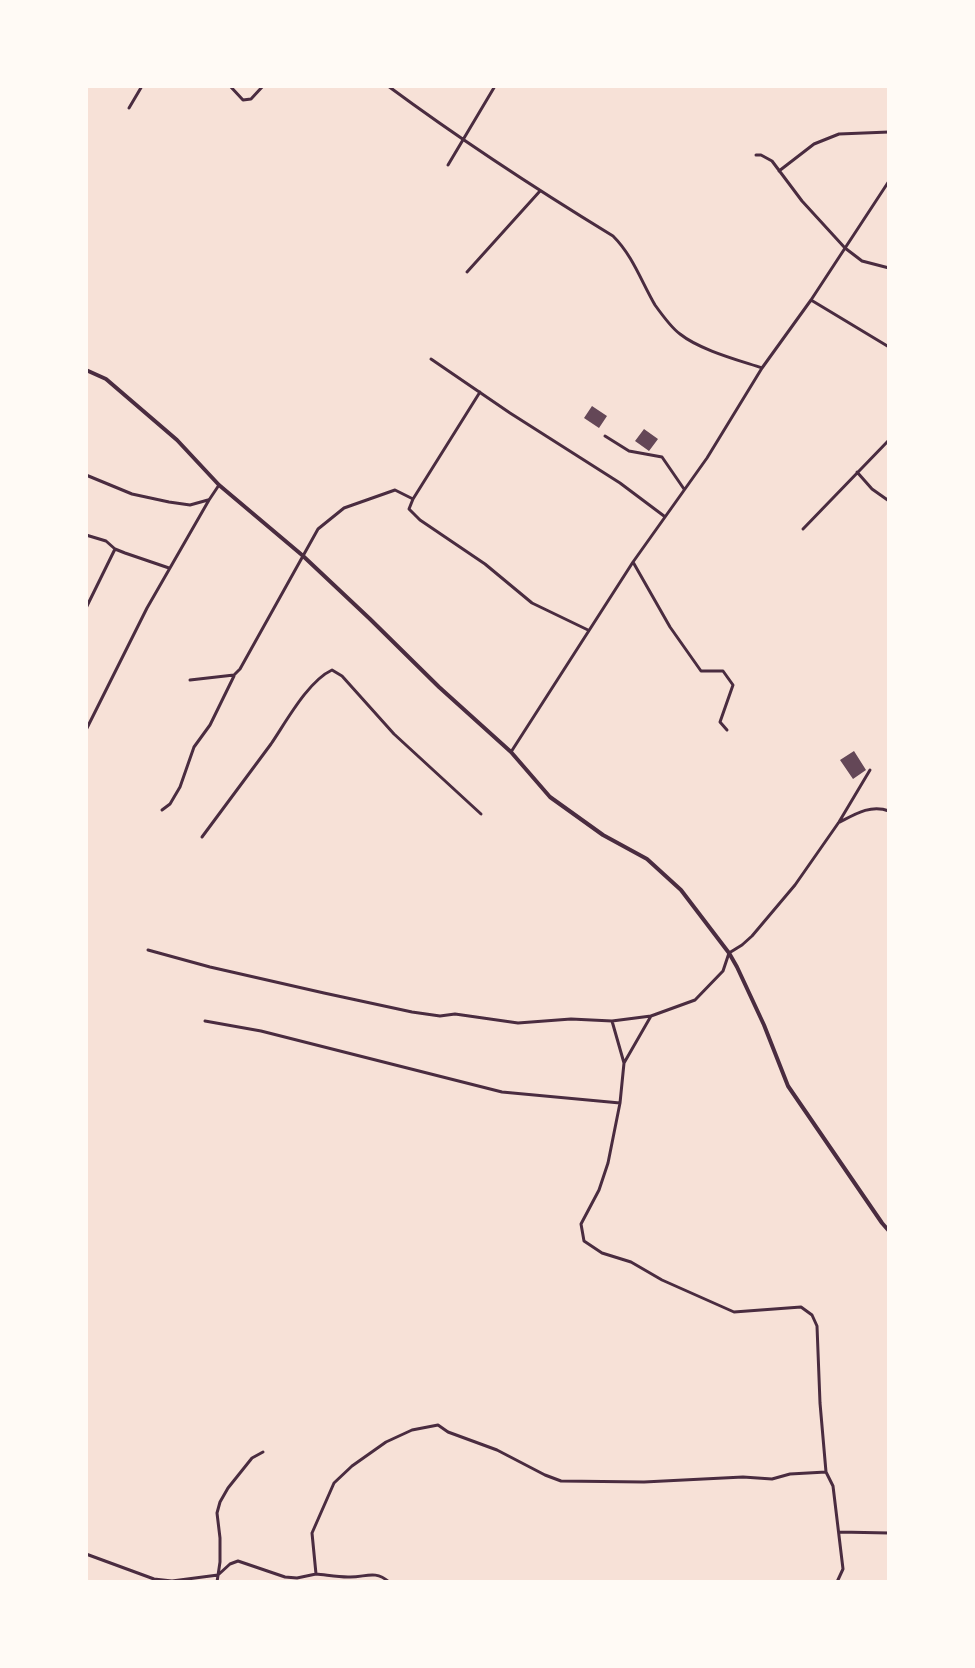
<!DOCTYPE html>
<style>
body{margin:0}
#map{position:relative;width:975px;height:1668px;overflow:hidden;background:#f7e1d7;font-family:Ubuntu,sans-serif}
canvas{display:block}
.frame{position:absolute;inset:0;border:88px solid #fffaf5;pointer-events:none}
</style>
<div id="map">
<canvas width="975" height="1668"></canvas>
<div class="frame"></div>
</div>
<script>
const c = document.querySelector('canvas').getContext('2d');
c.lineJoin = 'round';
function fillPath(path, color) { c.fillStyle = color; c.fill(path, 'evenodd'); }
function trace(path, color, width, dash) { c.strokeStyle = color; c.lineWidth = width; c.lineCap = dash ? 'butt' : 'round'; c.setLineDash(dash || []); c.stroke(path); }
fillPath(new Path2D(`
 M 592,406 L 607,416 L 599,428 L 584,418 Z
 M 644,429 L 658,439 L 649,451 L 635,441 Z
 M 854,751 L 866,770 L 853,779 L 840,760 Z`), '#644757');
trace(new Path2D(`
 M 230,86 L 243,100 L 251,99 L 263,86
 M 388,86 C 461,140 536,189 613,236 C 633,256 641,281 655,305 C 660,312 673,329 680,334 C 700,350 738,360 762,368
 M 129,108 L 142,86
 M 756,155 L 761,155 L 772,161 L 802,201 L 845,248 L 862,261 L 889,268
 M 448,165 L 495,86
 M 779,171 L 814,144 L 839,134 L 889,132
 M 467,272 L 540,191
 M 811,300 L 889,347
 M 431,359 L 510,413 L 620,483 L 664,516
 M 605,436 L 629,451 L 662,457 L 684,489
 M 857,472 L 872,489 L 889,501
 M 86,475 L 132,494 L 169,502 L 190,505 L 208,500
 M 413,499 L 480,392
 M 803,529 L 889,440
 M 86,535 L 106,541 L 115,549 L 125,553 L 169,568
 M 633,562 L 670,627 L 701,671 L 723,671 L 733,685 L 720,722 L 727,730
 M 86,608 L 115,549
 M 190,680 L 234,675 L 240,669 L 318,529 L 344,508 L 395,490 L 413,499 L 409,509 L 420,520 L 485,564 L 532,603 L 588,630
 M 86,730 L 147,608 L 209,500 L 219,485
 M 511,752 L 633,562 L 707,458 L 762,368 L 811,300 L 889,181
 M 162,810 L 170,804 L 180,787 L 194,747 L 210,725 L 234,676
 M 840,822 C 855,814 871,804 889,811
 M 202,837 C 225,806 248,775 271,744 C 286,722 308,681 332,670 L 342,676 L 394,734 L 481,814
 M 148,950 L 210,967 L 324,993 L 412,1012 L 440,1016 L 455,1014 L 518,1023 L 571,1019 L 612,1021 L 651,1016
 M 205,1021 L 261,1031 L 502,1092 L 620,1103
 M 612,1021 L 624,1063 L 620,1103 L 608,1163 L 599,1190 L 581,1224 L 584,1241 L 602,1253 L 631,1262 L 662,1280 L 734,1312 L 801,1307 L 812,1315 L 817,1326 L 820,1403 L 826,1472 L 833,1486 L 843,1569 L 837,1582 L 834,1582
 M 624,1063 L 651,1016 L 695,1000 L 723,971 L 729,953 L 742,945 L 752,936 L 795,885 L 839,822 L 870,770
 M 839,1532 L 889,1533
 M 86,1554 L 154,1579 L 172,1581 L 218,1575 L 230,1564 L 238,1561 L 285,1577 L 297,1578 L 316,1574
 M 217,1582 L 220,1562 L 220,1538 L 217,1513 L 220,1502 L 228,1488 L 252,1458 L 263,1452
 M 389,1582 C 374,1569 365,1578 348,1577 C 337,1577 327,1575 316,1574 L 312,1533 L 334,1483 L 352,1466 L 386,1442 L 412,1430 L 438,1425 L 448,1432 L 497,1450 L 545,1475 L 561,1481 L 644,1482 L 743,1477 L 772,1479 L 790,1474 L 826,1472`), '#4a2c40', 3);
trace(new Path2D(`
 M 86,370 L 106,379 L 177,440 L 219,485 L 302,555 L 370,619 L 439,687 L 511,752 L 550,797 L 603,835 L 647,859 L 681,890 L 729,953 L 737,967 L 764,1025 L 788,1086 L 882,1223 L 889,1231`), '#4a2c40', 4);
</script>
